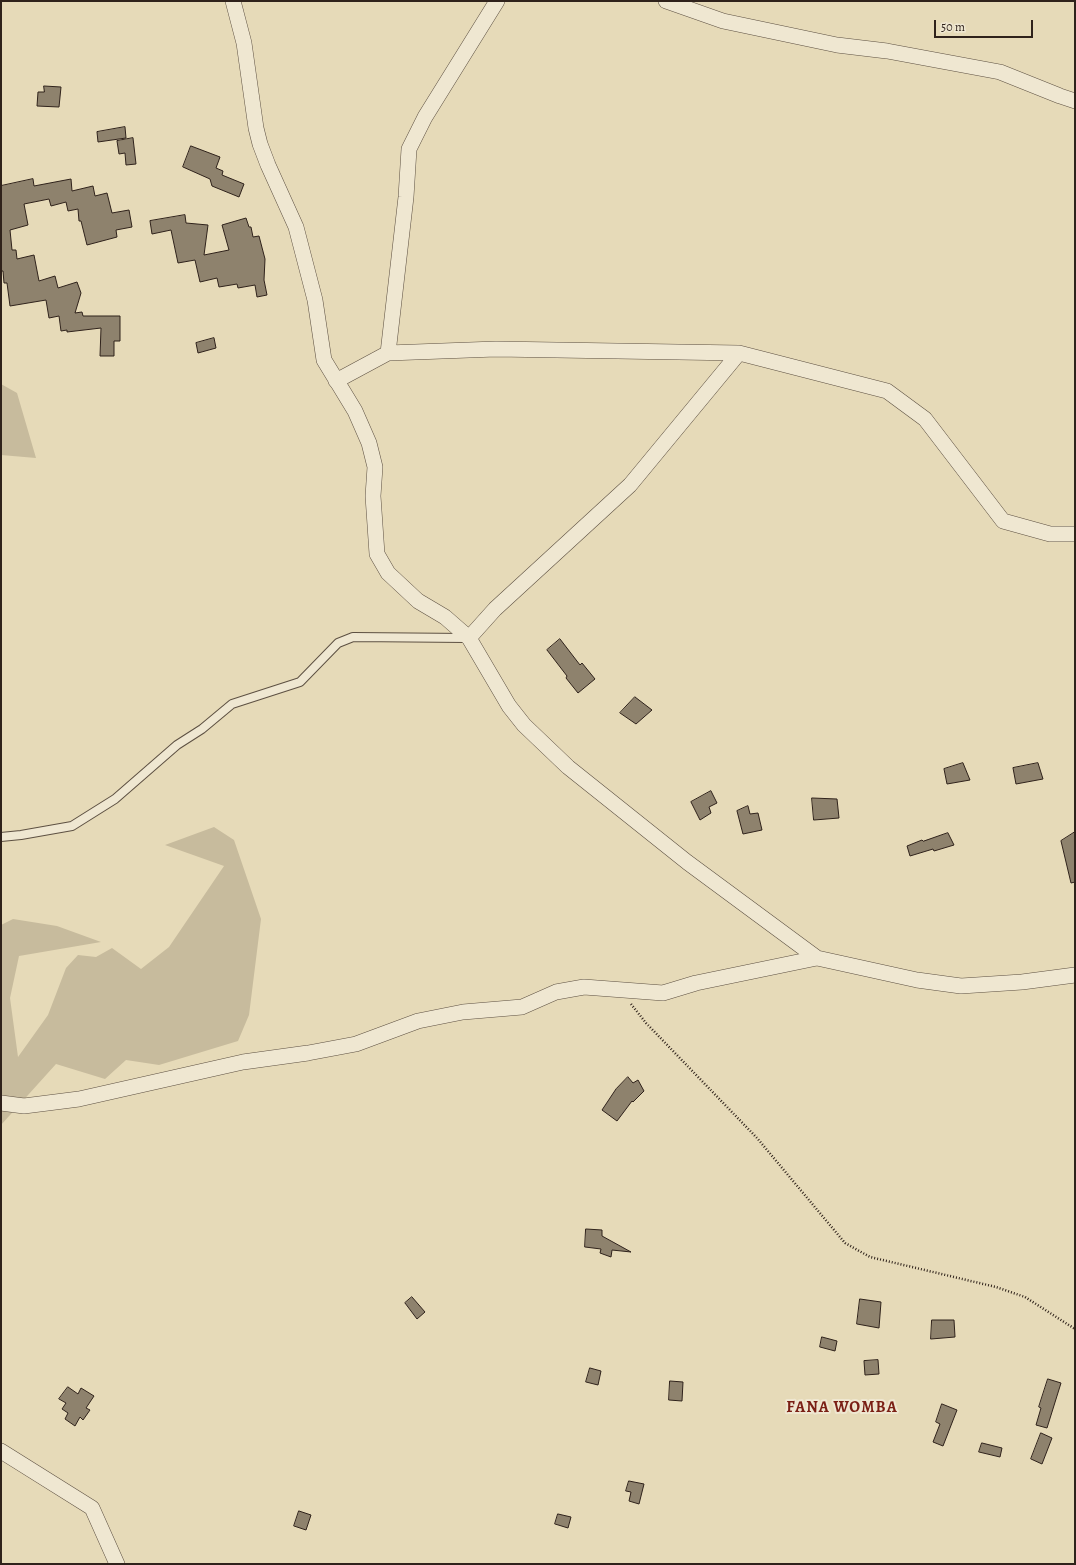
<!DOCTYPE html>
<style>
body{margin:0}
#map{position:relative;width:1076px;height:1565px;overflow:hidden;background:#e6dab8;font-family:Alegreya,serif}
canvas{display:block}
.frame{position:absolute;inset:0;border:2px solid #2f221b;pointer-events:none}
.scale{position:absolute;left:934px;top:20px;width:99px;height:18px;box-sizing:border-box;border:2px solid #2f221b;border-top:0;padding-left:5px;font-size:12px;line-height:14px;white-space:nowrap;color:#2f221b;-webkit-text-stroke:3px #efe7d1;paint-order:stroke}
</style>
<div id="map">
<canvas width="1076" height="1565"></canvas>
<div class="frame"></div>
<div class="scale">50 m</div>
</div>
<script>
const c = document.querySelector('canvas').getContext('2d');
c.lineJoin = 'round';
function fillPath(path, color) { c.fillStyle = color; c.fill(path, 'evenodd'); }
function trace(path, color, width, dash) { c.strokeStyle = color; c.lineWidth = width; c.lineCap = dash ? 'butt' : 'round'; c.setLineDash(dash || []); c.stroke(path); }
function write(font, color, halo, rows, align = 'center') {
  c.font = font + ' Alegreya,serif'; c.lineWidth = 4; c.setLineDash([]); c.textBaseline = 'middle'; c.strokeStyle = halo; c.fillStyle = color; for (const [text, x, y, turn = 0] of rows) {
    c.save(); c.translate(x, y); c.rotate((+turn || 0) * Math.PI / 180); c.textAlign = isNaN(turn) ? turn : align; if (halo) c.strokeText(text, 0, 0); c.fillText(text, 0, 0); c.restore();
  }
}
fillPath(new Path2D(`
 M 1,384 L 17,393 L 36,458 L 1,455 Z
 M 214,827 L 234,840 L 261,919 L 249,1015 L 238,1041 L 159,1065 L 126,1060 L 105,1079 L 56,1064 L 1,1125 L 1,925 L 13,919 L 57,926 L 101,942 L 19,956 L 10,998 L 18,1057 L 48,1015 L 66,968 L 78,955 L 96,957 L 112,948 L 141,969 L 169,947 L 224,866 L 165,845 Z`), '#c7bb9d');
const building = new Path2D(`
 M 44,86 L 61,87 L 59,107 L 37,106 L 38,92 L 44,92 Z
 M 125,127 L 126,138 L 98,142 L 97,132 Z
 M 133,138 L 136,164 L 126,165 L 125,153 L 119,154 L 117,141 Z
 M 191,146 L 220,157 L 216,168 L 223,171 L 222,175 L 244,184 L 239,197 L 212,186 L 210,179 L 183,167 Z
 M 33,179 L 34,186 L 71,179 L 72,191 L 93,186 L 95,196 L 107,193 L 112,213 L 129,210 L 132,227 L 116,230 L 117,237 L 87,245 L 81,221 L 79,221 L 78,209 L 68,211 L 66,202 L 51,206 L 49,199 L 24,204 L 28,225 L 10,230 L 12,250 L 16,250 L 17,259 L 34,255 L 39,281 L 55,276 L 58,288 L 77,282 L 81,293 L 75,313 L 82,312 L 83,316 L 120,316 L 120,341 L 114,341 L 114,356 L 100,356 L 101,328 L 67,332 L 67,330 L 61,331 L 59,316 L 49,318 L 46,300 L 10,306 L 7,283 L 4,283 L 3,271 L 1,271 L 1,186 Z
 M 185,215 L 186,223 L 208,225 L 204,255 L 229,250 L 222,225 L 246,218 L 249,227 L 251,227 L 253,237 L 259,236 L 265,259 L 264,280 L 267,295 L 257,297 L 255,285 L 238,288 L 237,284 L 219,287 L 217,278 L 200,282 L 195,260 L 178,263 L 171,230 L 152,234 L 150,221 Z
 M 214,338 L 216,348 L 198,353 L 196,343 Z
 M 560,639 L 580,665 L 582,663 L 595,679 L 578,693 L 566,678 L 567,676 L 547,650 Z
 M 635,697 L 652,710 L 636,724 L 620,713 Z
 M 963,763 L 970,780 L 947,784 L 944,769 Z
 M 1038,763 L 1043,779 L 1016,784 L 1013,768 Z
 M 711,791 L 717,803 L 709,807 L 711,813 L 700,820 L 691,802 Z
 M 812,798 L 837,799 L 839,818 L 814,820 Z
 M 748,806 L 750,814 L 758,813 L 762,830 L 743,834 L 737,811 Z
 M 1075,832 L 1075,882 L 1071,883 L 1061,841 Z
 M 948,833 L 954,845 L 934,851 L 933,849 L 910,856 L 907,846 L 922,840 L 923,841 Z
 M 628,1077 L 633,1083 L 638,1080 L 644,1091 L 633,1102 L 632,1101 L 617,1121 L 602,1110 L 616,1089 Z
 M 586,1229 L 602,1230 L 602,1236 L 631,1252 L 612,1250 L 611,1257 L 600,1253 L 601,1249 L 585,1247 Z
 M 412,1297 L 425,1312 L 417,1319 L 405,1303 Z
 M 860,1299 L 881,1302 L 879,1328 L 857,1324 Z
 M 932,1320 L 954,1320 L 955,1337 L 931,1339 Z
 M 822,1337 L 837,1341 L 835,1351 L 820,1347 Z
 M 878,1360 L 879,1374 L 865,1375 L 864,1361 Z
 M 590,1368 L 601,1371 L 598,1385 L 586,1382 Z
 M 1048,1379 L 1061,1383 L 1047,1428 L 1036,1425 L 1041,1408 L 1039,1407 Z
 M 670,1381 L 683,1382 L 682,1401 L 669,1400 Z
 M 68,1387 L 78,1394 L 81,1388 L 94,1396 L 86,1408 L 90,1410 L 83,1420 L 80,1417 L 75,1426 L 65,1419 L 68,1413 L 62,1409 L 66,1403 L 59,1399 Z
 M 942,1404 L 957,1410 L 943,1446 L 933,1442 L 940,1424 L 936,1422 Z
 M 1041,1433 L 1052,1438 L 1042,1464 L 1031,1459 Z
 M 982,1443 L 1002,1448 L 1000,1457 L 979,1452 Z
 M 629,1481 L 644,1484 L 639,1504 L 629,1501 L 631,1492 L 626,1491 Z
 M 299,1511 L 311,1515 L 306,1530 L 294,1526 Z
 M 558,1514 L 571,1517 L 568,1528 L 555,1524 Z`);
fillPath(building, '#8e826d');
trace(building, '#2f221b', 1);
const service = new Path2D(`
 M 1,837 L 21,835 L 72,826 L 115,799 L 177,745 L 202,729 L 232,704 L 300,682 L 338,643 L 353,637 L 467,638`);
const minor = new Path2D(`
 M 233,1 L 244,43 L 256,128 L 260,144 L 268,165 L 296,227 L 315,300 L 324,360 L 355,411 L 369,443 L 375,467 L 373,496 L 377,554 L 388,573 L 418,601 L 445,617 L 469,638 L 509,706 L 524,725 L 568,767 L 687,862 L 817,958 L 917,980 L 961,986 L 1022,982 L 1075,975
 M 666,1 L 723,21 L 837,45 L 887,51 L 1000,72 L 1060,96 L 1075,101
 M 388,353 L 406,197 L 409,149 L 425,117 L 497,1
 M 336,381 L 388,353 L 496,349 L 739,353 L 887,391 L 925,419 L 1003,521 L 1050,534 L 1075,534
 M 469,638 L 495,609 L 630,485 L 739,353
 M 1,1103 L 24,1106 L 79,1099 L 243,1062 L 308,1053 L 356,1044 L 418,1021 L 463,1012 L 522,1007 L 556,992 L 584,987 L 663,993 L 696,983 L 817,958
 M 1,1451 L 92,1508 L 117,1564`);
trace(service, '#5d5042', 10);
trace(minor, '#5d5042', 16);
trace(new Path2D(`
 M 631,1004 L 646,1023 L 757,1138 L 845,1243 L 870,1257 L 996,1287 L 1025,1297 L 1075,1329`), '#2f221b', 2.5, [1, 2]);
trace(service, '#efe7d1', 8);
trace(minor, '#efe7d1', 15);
c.letterSpacing = '1px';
write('bold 16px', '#7a1f14', '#efe7d1', [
 ["FANA WOMBA",842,1408]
]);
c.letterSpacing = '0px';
</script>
